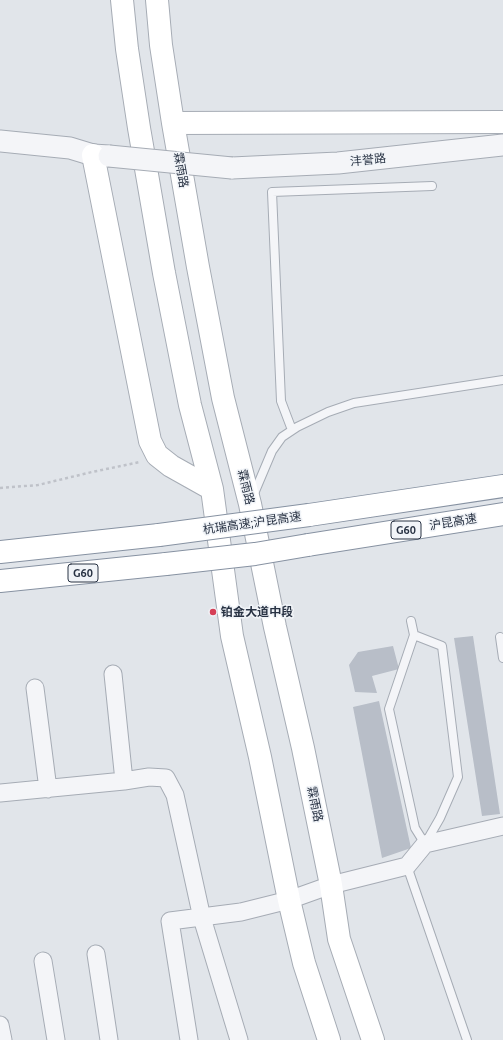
<!DOCTYPE html>
<meta charset="utf-8">
<style>
body{margin:0}
canvas{display:block;background:#e1e5ea}
</style>
<canvas width="503" height="1040"></canvas>
<script>
const c = document.querySelector('canvas').getContext('2d');
c.lineJoin = 'round';
function fillPath(path, color) { c.fillStyle = color; c.fill(path, 'evenodd'); }
function trace(path, color, width, dash) { c.strokeStyle = color; c.lineWidth = width; c.lineCap = dash ? 'butt' : 'round'; c.setLineDash(dash || []); c.stroke(path); }
function write(font, color, halo, rows, align = 'center') {
  c.font = font + ' Ubuntu,"Noto Sans SC",sans-serif'; c.lineWidth = 3; c.setLineDash([]); c.textBaseline = 'middle'; c.strokeStyle = halo; c.fillStyle = color; for (const [text, x, y, turn = 0] of rows) {
    c.save(); c.translate(x, y); c.rotate((+turn || 0) * Math.PI / 180); c.textAlign = isNaN(turn) ? turn : align; if (halo) c.strokeText(text, 0, 0); c.fillText(text, 0, 0); c.restore();
  }
}
fillPath(new Path2D(`
 M 473,636 L 500,814 L 482,816 L 454,638 Z
 M 393,646 L 399,669 L 372,676 L 377,693 L 355,692 L 349,665 L 358,652 Z
 M 379,701 L 411,848 L 382,858 L 353,707 Z`), '#b8bec8');
const service = new Path2D(`
 M 292,430 L 281,401 L 272,192 L 432,186
 M 253,496 L 272,451 L 282,437 L 297,427 L 328,412 L 354,403 L 503,380
 M 411,621 L 414,635 L 389,709 L 415,828 L 425,844 L 440,818 L 458,777 L 442,646 L 414,635
 M 500,637 L 503,658
 M 407,866 L 467,1040`);
const minor = new Path2D(`
 M 113,674 L 124,781
 M 35,688 L 48,789
 M 0,793 L 124,781 L 149,777 L 166,778 L 175,795 L 202,918 L 239,1040
 M 96,954 L 109,1040
 M 43,961 L 56,1040
 M 0,1025 L 3,1040
 M 189,1040 L 170,921 L 241,912 L 289,900 L 331,885 L 407,866 L 425,844 L 503,826`);
const tertiary = new Path2D(`
 M 0,141 L 70,148 L 93,155 L 109,156
 M 232,168 L 338,163 L 503,145`);
const secondary = new Path2D(`
 M 122,0 L 127,49 L 139,128 L 164,273 L 190,405 L 212,489 L 232,636 L 260,757 L 289,900 L 304,963 L 329,1040
 M 157,0 L 161,45 L 173,123 L 198,267 L 223,398 L 250,504 L 275,627 L 303,748 L 331,885 L 339,939 L 373,1040
 M 173,123 L 503,122
 M 93,155 L 150,441 L 157,455 L 171,466 L 212,489`);
const motorway = new Path2D(`
 M 309,515 L 503,486
 M 308,545 L 503,514
 M 0,552 L 159,535
 M 0,581 L 166,564`);
trace(service, '#a6acb5', 10);
trace(minor, '#a6acb5', 19);
trace(tertiary, '#a6acb5', 23);
trace(secondary, '#a6acb5', 24);
trace(motorway, '#8792a2', 24);
trace(new Path2D(`
 M 0,488 L 38,485 L 92,472 L 140,462`), '#bfc2c9', 2.5, [3, 3]);
trace(service, '#f4f5f8', 8);
trace(minor, '#f4f5f8', 17);
trace(tertiary, '#f4f5f8', 21);
trace(secondary, '#fff', 22);
trace(motorway, '#fff', 22);
const tertiaryBridge = new Path2D(`
 M 109,156 L 232,168`);
const motorwayBridge = new Path2D(`
 M 159,535 L 309,515
 M 166,564 L 255,554 L 308,545`);
trace(tertiaryBridge, '#a6acb5', 23, []);
trace(motorwayBridge, '#8792a2', 24, []);
trace(tertiaryBridge, '#f4f5f8', 21);
trace(motorwayBridge, '#fff', 22);
for (const [x, y, r, color] of [
 [213,612,4,"#d63f56"]
]) { const dot = new Path2D(); dot.arc(x, y, r, 0, 2 * Math.PI); c.fillStyle = color; c.fill(dot); trace(dot, '#f1f4f8', 1.5); }
for (const [x, y, w] of [
 [406,530,30],
 [83,573,30]
]) { const box = new Path2D(); box.roundRect(x - w / 2, y - 9, w, 18, 3); c.fillStyle = '#f1f4f8'; c.fill(box); trace(box, '#283243', 1); }
write('bold 11px', '#283243', null, [
 ["G60",406,530],
 ["G60",83,573]
]);
write('12px', '#283243', '#f1f4f8', [
 ["沣誉路",368,160,-6],
 ["霖雨路",181,170,80],
 ["霖雨路",246,487,76],
 ["沪昆高速",453,522,-9],
 ["杭瑞高速;沪昆高速",252,523,-8],
 ["霖雨路",315,804,78]
]);
write('bold 12px', '#283243', '#f1f4f8', [
 ["铂金大道中段",221,612]
], 'left');
</script>
